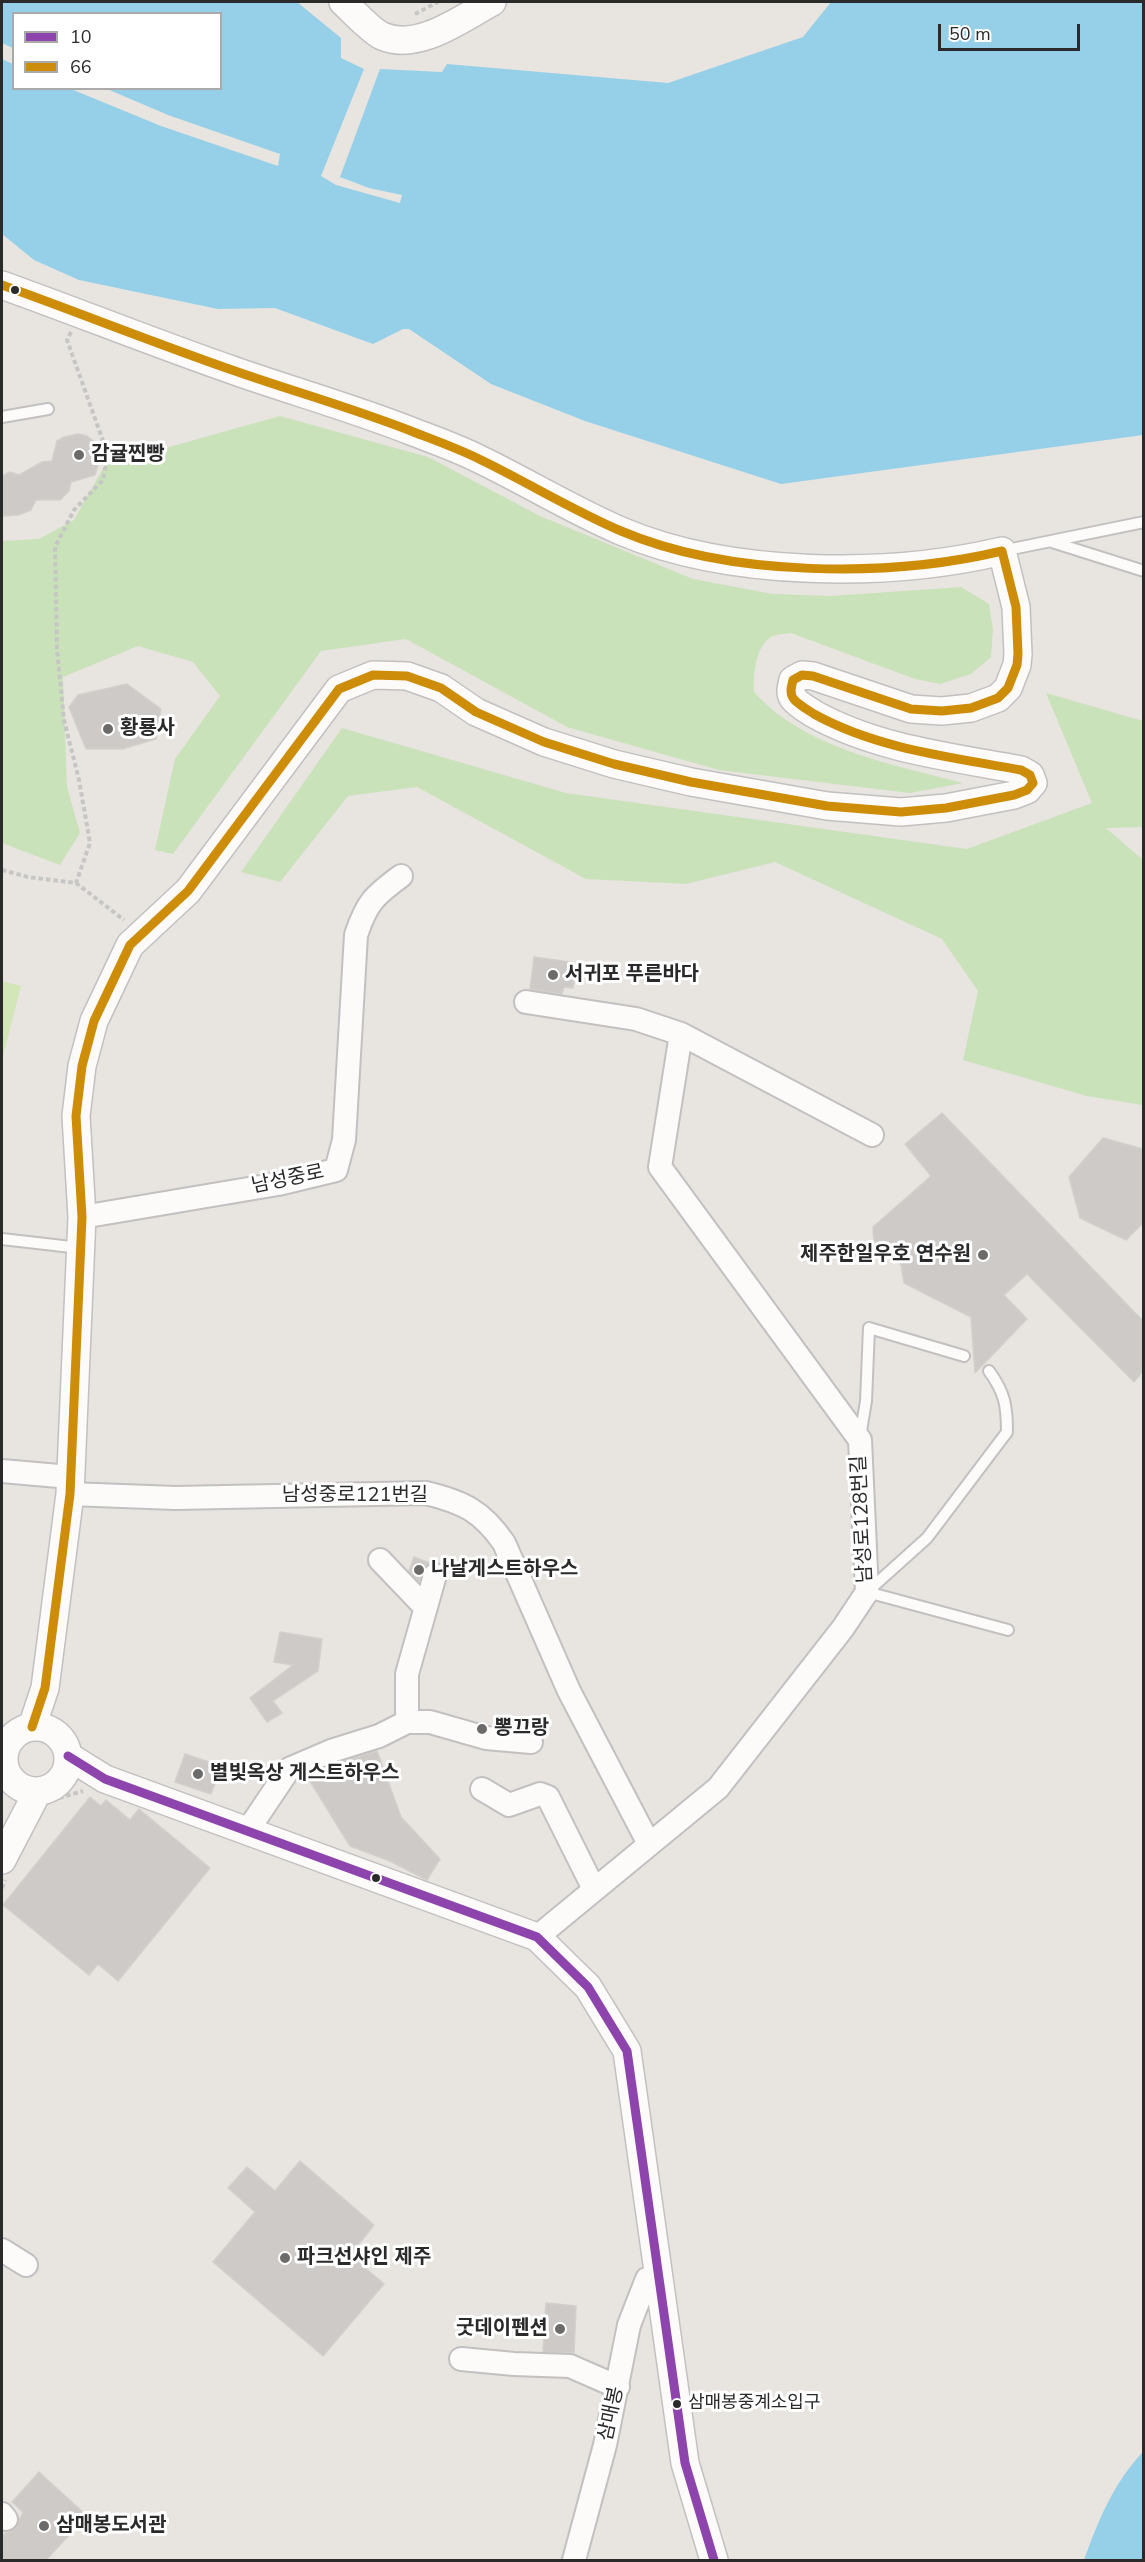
<!DOCTYPE html>
<meta charset="utf-8">
<style>
body{margin:0}
#map{position:relative;width:1145px;height:2562px;overflow:hidden;background:#e8e4e0;font-family:"Nunito Sans",sans-serif}
canvas{display:block}
.frame{position:absolute;inset:0;border:3px solid #2a2a2a;pointer-events:none}
.legend{position:absolute;left:12px;top:12px;width:210px;height:78px;box-sizing:border-box;background:#fff;border:2px solid #aaa;margin:0;padding:8px 10px;list-style:none;font-size:18px;color:#2a2a2a}
.legend li{display:flex;align-items:center;gap:12px;height:30px}
.legend b{width:30px;border:2px solid #aaa}
.scale{position:absolute;left:938px;top:24px;width:142px;height:27px;box-sizing:border-box;border:3px solid #2a2a2a;border-top:0;padding-left:8px;font-size:18px;line-height:21px;white-space:nowrap;color:#2a2a2a;-webkit-text-stroke:4px #fff;paint-order:stroke}
</style>
<div id="map">
<canvas width="1145" height="2562"></canvas>
<div class="frame"></div>
<ul class="legend">
<li><b style="height:8px;background:#8e44ad"></b>10</li>
<li><b style="height:8px;background:#ce8d08"></b>66</li>
</ul>
<div class="scale">50 m</div>
</div>
<script>
const c = document.querySelector('canvas').getContext('2d');
c.lineJoin = 'round';
function fillPath(path, color) { c.fillStyle = color; c.fill(path, 'evenodd'); }
function trace(path, color, width, dash) { c.strokeStyle = color; c.lineWidth = width; c.lineCap = dash ? 'butt' : 'round'; c.setLineDash(dash || []); c.stroke(path); }
function write(font, color, halo, rows, align = 'center') {
  c.font = font + ' "Nunito Sans","Noto Sans KR",sans-serif'; c.lineWidth = 6; c.setLineDash([]); c.textBaseline = 'middle'; c.strokeStyle = halo; c.fillStyle = color; for (const [text, x, y, turn = 0] of rows) {
    c.save(); c.translate(x, y); c.rotate((+turn || 0) * Math.PI / 180); c.textAlign = isNaN(turn) ? turn : align; if (halo) c.strokeText(text, 0, 0); c.fillText(text, 0, 0); c.restore();
  }
}
fillPath(new Path2D(`
 M 280,416 L 428,457 L 540,516 L 693,579 L 773,594 L 831,596 L 961,587 L 989,604 L 993,629 L 991,657 L 971,674 L 940,684 L 915,679 L 791,633 C 785,634 776,634 771,637 C 755,647 753,676 754,692 C 805,749 892,764 963,783 L 910,793 L 719,770 L 567,727 L 406,639 L 321,651 L 173,854 L 155,850 L 175,759 L 220,696 L 193,662 L 138,646 L 63,677 L 67,787 L 80,833 L 60,865 L 2,843 L 2,541 L 39,539 L 74,520 L 105,465 Z
 M 1046,693 L 1143,721 L 1143,827 L 1106,828 L 1143,860 L 1143,1105 L 1087,1096 L 963,1060 L 978,991 L 942,939 L 775,862 L 686,884 L 586,879 L 417,787 L 348,796 L 280,882 L 241,872 L 342,728 L 566,793 L 967,849 L 1092,803 Z`), '#c9e2ba');
fillPath(new Path2D(`
 M 2,981 L 21,986 L 2,1060 Z`), '#d3e6b7');
fillPath(new Path2D(`
 M 2,2 L 297,2 L 341,38 L 341,58 L 364,69 L 321,176 L 336,185 L 400,203 L 402,195 L 369,188 L 340,177 L 380,69 L 442,72 L 447,64 L 668,83 L 803,37 L 831,2 L 1143,2 L 1143,435 L 781,484 L 585,421 L 491,384 L 409,329 L 403,329 L 373,344 L 275,308 L 218,309 L 79,280 L 34,260 L 2,234 L 2,59 L 13,64 L 14,88 L 71,89 L 161,126 L 278,166 L 280,154 L 168,115 L 107,89 L 220,88 L 220,14 L 14,14 L 13,48 L 2,43 Z
 M 1143,2452 L 1143,2560 L 1084,2560 C 1098,2521 1114,2482 1143,2452 Z`), '#95d0e8');
const building = new Path2D(`
 M 78,434 L 87,436 L 96,443 L 101,454 L 95,475 L 71,482 L 69,491 L 60,500 L 36,500 L 31,510 L 18,515 L 2,516 L 2,476 L 10,472 L 19,475 L 42,462 L 52,461 L 57,441 L 64,437 Z
 M 127,684 L 161,709 L 156,739 L 122,749 L 86,749 L 69,707 L 78,695 Z
 M 534,957 L 577,963 L 573,988 L 564,987 L 562,994 L 530,989 Z
 M 942,1113 L 1143,1321 L 1143,1371 L 1134,1382 L 1027,1274 L 1004,1295 L 1027,1319 L 975,1373 L 971,1317 L 904,1283 L 901,1265 L 874,1244 L 873,1227 L 931,1176 L 905,1144 Z
 M 1103,1138 L 1143,1149 L 1143,1223 L 1126,1240 L 1080,1218 L 1069,1177 Z
 M 414,1557 L 430,1563 L 422,1571 L 419,1581 L 409,1571 Z
 M 280,1632 L 322,1639 L 318,1671 L 273,1701 L 282,1713 L 267,1722 L 250,1698 L 293,1665 L 274,1662 Z
 M 377,1751 L 401,1817 L 440,1859 L 427,1880 L 390,1861 L 350,1846 L 308,1778 L 344,1761 Z
 M 185,1754 L 221,1766 L 211,1794 L 175,1782 Z
 M 90,1797 L 101,1806 L 106,1800 L 130,1820 L 139,1809 L 210,1868 L 118,1981 L 98,1964 L 89,1975 L 3,1905 Z
 M 300,2161 L 374,2225 L 350,2255 L 384,2284 L 323,2356 L 213,2262 L 255,2212 L 228,2188 L 247,2167 L 275,2191 Z
 M 546,2303 L 576,2306 L 574,2353 L 543,2352 Z
 M 39,2472 L 87,2516 L 46,2560 L 2,2560 L 2,2535 L 15,2529 L 23,2512 L 12,2502 Z`);
fillPath(building, '#cdcac7');
trace(building, '#d3d0cc', 1.5);
const service = new Path2D(`
 M 2,417 L 48,409
 M 1052,542 L 1144,571
 M 1002,551 L 1144,522
 M 2,1239 L 80,1248
 M 860,1437 L 866,1401 L 869,1328 L 964,1356
 M 868,1591 L 927,1538 L 1007,1432 C 1007,1406 1005,1393 989,1371
 M 867,1592 L 1008,1630
 M 2,1750 L 5,1751`);
const minor = new Path2D(`
 M 526,1002 L 636,1019 L 681,1034 L 660,1167 L 860,1440 L 867,1592 L 843,1628 L 718,1788 L 537,1937
 M 681,1034 L 872,1135
 M 82,1217 L 278,1184 L 336,1170 L 344,1140 L 356,935 C 367,902 374,896 401,876
 M 2,1471 L 70,1477
 M 70,1494 L 175,1498 L 426,1493 C 463,1502 482,1511 504,1543 L 569,1691 L 649,1844
 M 380,1560 L 425,1607
 M 407,1722 L 407,1674 L 435,1575
 M 482,1789 L 509,1805 L 540,1794 L 548,1797 L 594,1889
 M 248,1830 L 289,1769 L 331,1751 L 379,1736 L 407,1722 L 430,1722 L 486,1738 L 531,1742
 M 2,2250 L 26,2265
 M 461,2359 L 514,2364 L 570,2366 L 618,2387
 M 2,2514 L 6,2519
 M 574,2560 L 605,2445 L 629,2325 L 647,2279 L 658,2278`);
const tertiary = new Path2D(`
 M 343,2 C 352,10 371,31 382,36 C 418,52 462,18 492,2
 M 2,285 C 80,313 157,344 235,371 C 295,392 356,409 416,433 C 437,441 459,449 479,459 C 527,482 572,510 621,531 C 729,577 889,578 1002,551 L 1016,607 L 1018,654 L 1017,665 L 1008,688 L 998,698 L 971,708 L 942,711 L 911,709 L 813,676 L 802,675 L 793,680 C 792,685 789,692 793,698 C 797,704 808,710 814,714 C 877,749 951,757 1021,770 L 1030,775 L 1033,783 L 1027,790 L 1014,795 L 946,808 L 901,812 L 827,806 L 691,782 L 614,764 L 544,742 L 476,712 L 441,688 L 407,676 L 373,675 L 339,689 L 188,891 L 130,945 L 94,1021 L 82,1066 L 76,1116 L 82,1217 L 70,1494 L 45,1688 L 32,1727
 M4 1759a32 32 0 1 1 64 0a32 32 0 1 1-64 0Z
 M 68,1756 L 105,1779 L 537,1937 L 588,1987 L 627,2051 L 685,2463 L 714,2560
 M 2,1860 L 38,1791`);
trace(service, '#c2c0c1', 14);
trace(minor, '#c2c0c1', 26);
trace(tertiary, '#c2c0c1', 30);
trace(new Path2D(`
 M 415,14 L 438,2
 M 71,332 L 67,340 L 108,455 L 103,480 L 74,510 L 55,547 L 57,649 L 64,720 L 79,780 L 90,843 L 76,883
 M 2,870 L 28,877 L 76,883 L 124,920
 M 3,1763 L 5,1776 L 13,1792
 M 59,1798 L 83,1791
 M 2,1888 L 5,1880`), '#c6c6c5', 4, [4.5, 3]);
trace(service, '#fcfbfa', 10);
trace(minor, '#fcfbfa', 22);
trace(tertiary, '#fcfbfa', 27);
trace(new Path2D(`
 M 68,1756 L 105,1779 L 537,1937 L 588,1987 L 627,2051 L 685,2463 L 714,2560`), '#8e44ad', 9);
trace(new Path2D(`
 M 2,285 C 80,313 157,344 235,371 C 295,392 356,409 416,433 C 437,441 459,449 479,459 C 527,482 572,510 621,531 C 729,577 889,578 1002,551 L 1016,607 L 1018,654 L 1017,665 L 1008,688 L 998,698 L 971,708 L 942,711 L 911,709 L 813,676 L 802,675 L 793,680 C 792,685 789,692 793,698 C 797,704 808,710 814,714 C 877,749 951,757 1021,770 L 1030,775 L 1033,783 L 1027,790 L 1014,795 L 946,808 L 901,812 L 827,806 L 691,782 L 614,764 L 544,742 L 476,712 L 441,688 L 407,676 L 373,675 L 339,689 L 188,891 L 130,945 L 94,1021 L 82,1066 L 76,1116 L 82,1217 L 70,1494 L 45,1688 L 32,1727`), '#ce8d08', 9);
for (const [x, y, r, color] of [
 [15,290,5,"#2a2a2a"],
 [79,455,6,"#6c6b6a"],
 [108,729,6,"#6c6b6a"],
 [553,975,6,"#6c6b6a"],
 [983,1255,6,"#6c6b6a"],
 [419,1570,6,"#6c6b6a"],
 [482,1729,6,"#6c6b6a"],
 [198,1774,6,"#6c6b6a"],
 [376,1878,5,"#2a2a2a"],
 [285,2258,6,"#6c6b6a"],
 [560,2329,6,"#6c6b6a"],
 [677,2404,5,"#2a2a2a"],
 [44,2526,6,"#6c6b6a"]
]) { const dot = new Path2D(); dot.arc(x, y, r, 0, 2 * Math.PI); c.fillStyle = color; c.fill(dot); trace(dot, '#fff', 2); }
write('18px', '#2a2a2a', '#fff', [
 ["삼매봉중계소입구",688,2404]
], 'left');
write('bold 20px', '#2a2a2a', '#fff', [
 ["감귤찐빵",91,455],
 ["황룡사",120,729],
 ["서귀포 푸른바다",565,975],
 ["제주한일우호 연수원",971,1255,"right"],
 ["나날게스트하우스",431,1570],
 ["뽕끄랑",494,1729],
 ["별빛옥상 게스트하우스",210,1774],
 ["파크선샤인 제주",297,2258],
 ["굿데이펜션",548,2329,"right"],
 ["삼매봉도서관",56,2526]
], 'left');
write('20px', '#2a2a2a', '#fff', [
 ["남성중로",288,1180,-12],
 ["남성중로121번길",355,1496],
 ["남성로128번길",863,1519,-93],
 ["삼매봉",612,2414,-78]
]);
</script>
